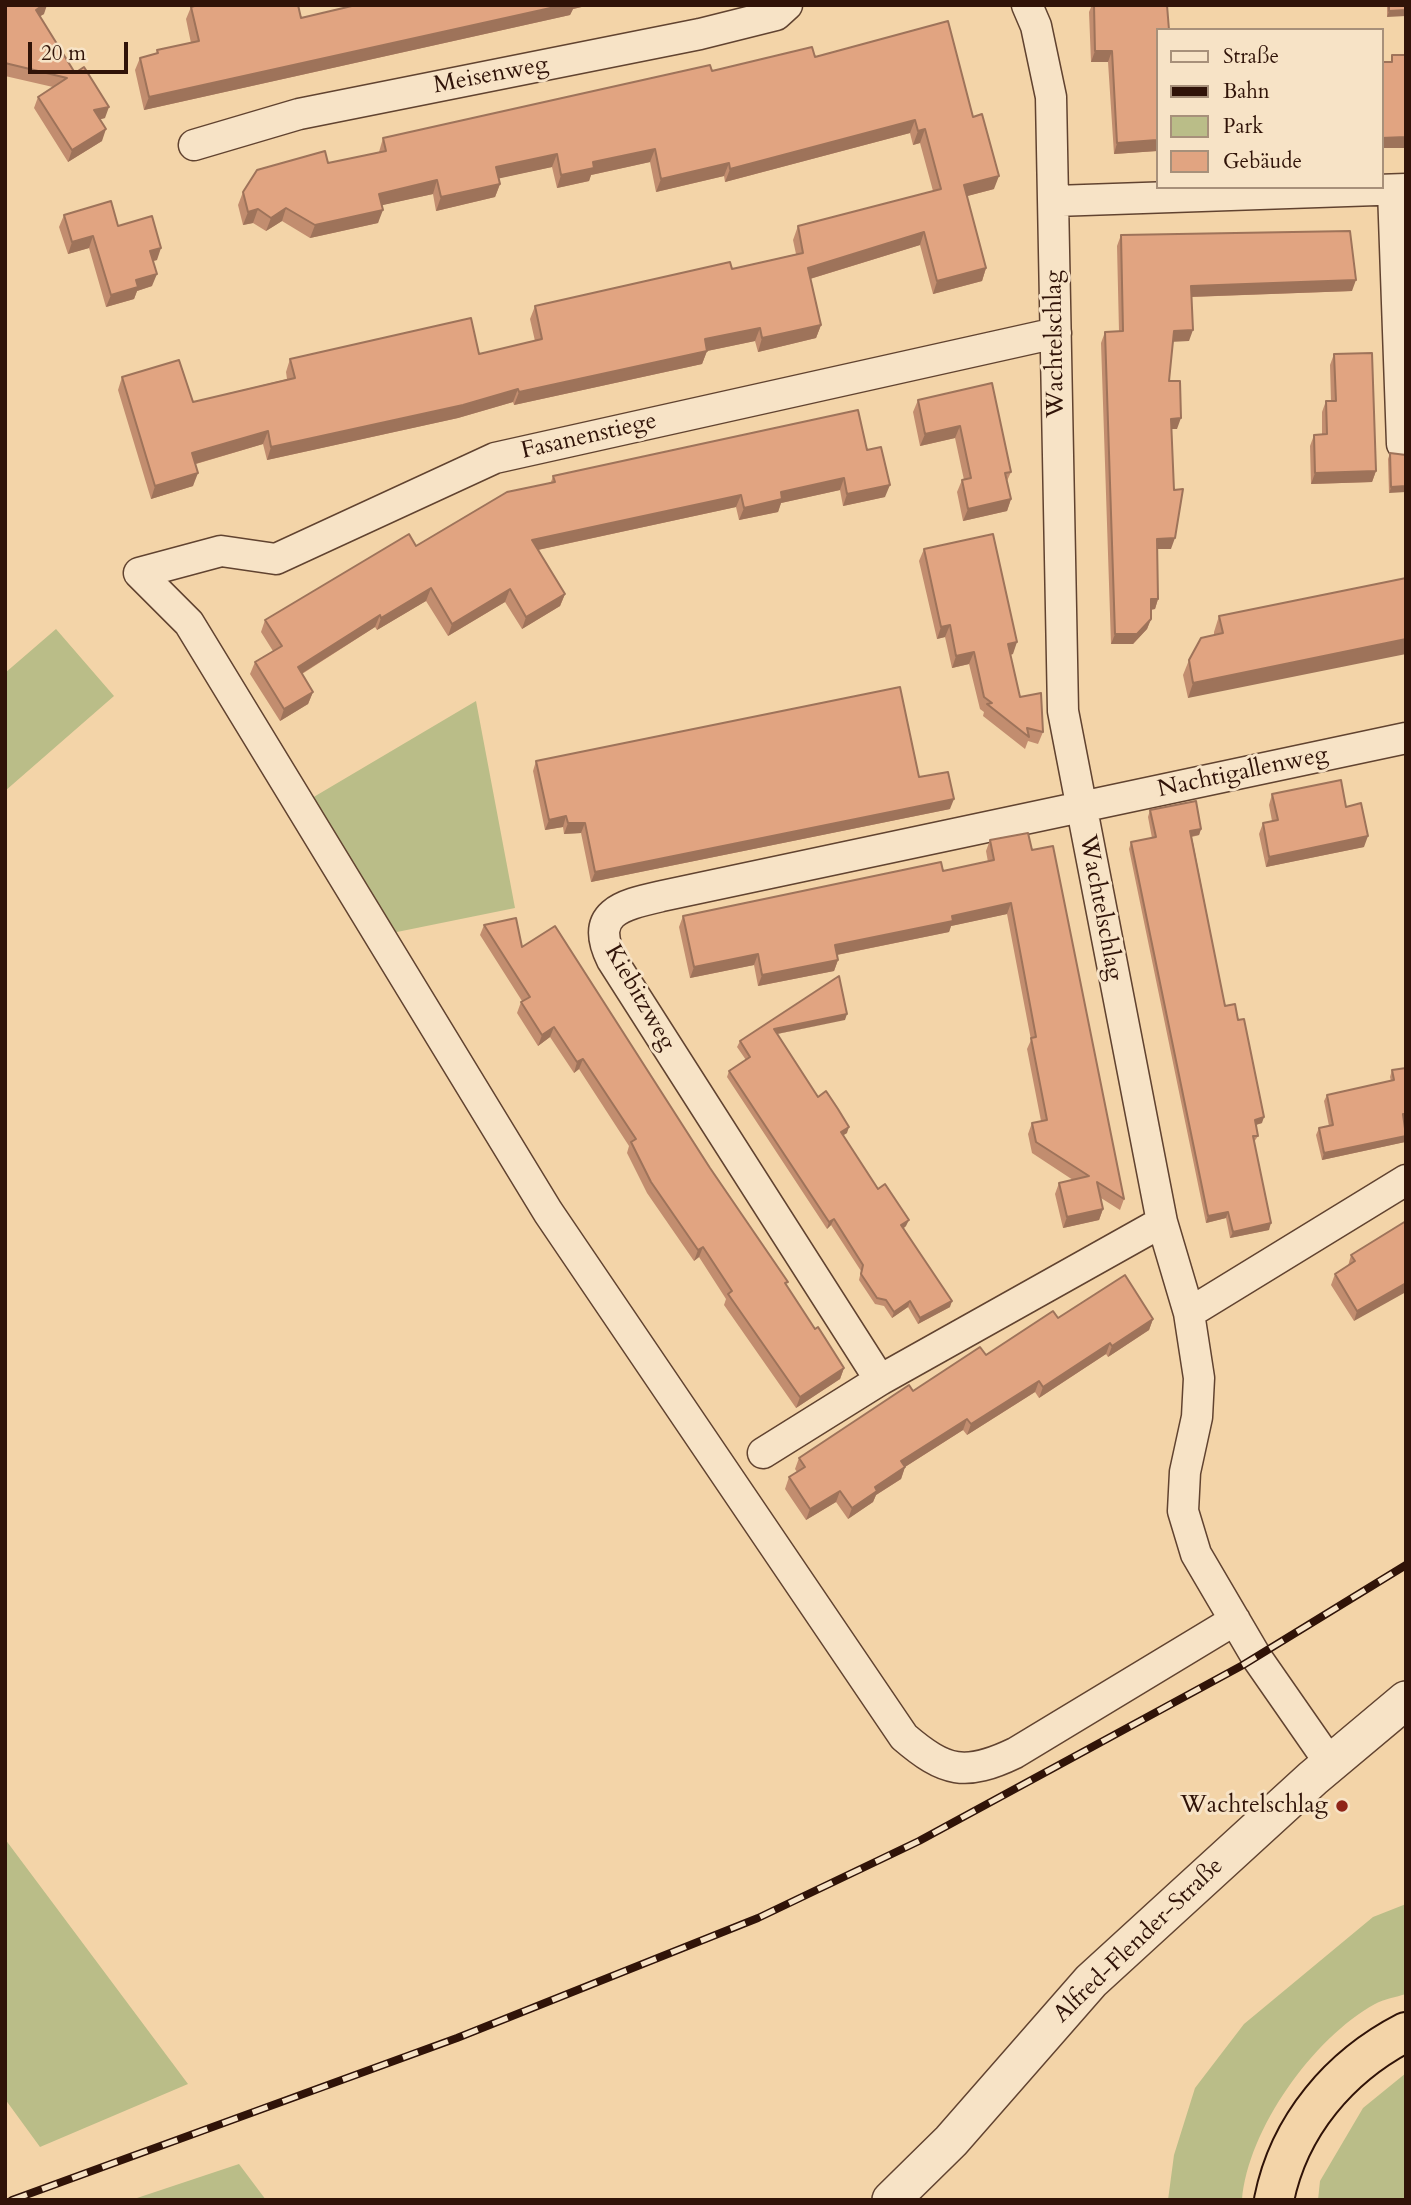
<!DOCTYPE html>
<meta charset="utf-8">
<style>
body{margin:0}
#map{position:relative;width:1411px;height:2205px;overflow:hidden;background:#f3d4a8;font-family:Cardo,serif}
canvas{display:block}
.frame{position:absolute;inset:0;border:7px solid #301308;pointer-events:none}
.legend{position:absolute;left:1156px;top:28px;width:228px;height:161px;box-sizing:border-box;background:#f7e3c6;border:2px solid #a7907a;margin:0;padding:9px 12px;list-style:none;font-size:21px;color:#301308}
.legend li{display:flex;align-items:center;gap:14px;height:35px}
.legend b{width:35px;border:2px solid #a7907a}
.scale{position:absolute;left:28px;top:42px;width:100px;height:32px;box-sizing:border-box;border:4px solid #301308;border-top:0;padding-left:9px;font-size:21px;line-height:24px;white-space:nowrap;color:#301308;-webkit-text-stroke:5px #f7e3c6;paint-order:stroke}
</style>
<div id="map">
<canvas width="1411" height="2205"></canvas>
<div class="frame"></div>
<ul class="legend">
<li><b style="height:9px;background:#f7e3c6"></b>Straße</li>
<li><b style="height:9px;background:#301308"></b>Bahn</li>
<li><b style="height:19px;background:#babd88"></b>Park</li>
<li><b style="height:19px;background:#e1a481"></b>Gebäude</li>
</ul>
<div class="scale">20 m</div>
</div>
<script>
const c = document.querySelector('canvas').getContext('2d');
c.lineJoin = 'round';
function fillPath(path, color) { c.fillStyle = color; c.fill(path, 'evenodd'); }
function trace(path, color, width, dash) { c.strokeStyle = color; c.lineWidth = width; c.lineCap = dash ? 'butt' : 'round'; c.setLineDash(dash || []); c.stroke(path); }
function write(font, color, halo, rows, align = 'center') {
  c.font = font + ' Cardo,serif'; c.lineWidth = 6; c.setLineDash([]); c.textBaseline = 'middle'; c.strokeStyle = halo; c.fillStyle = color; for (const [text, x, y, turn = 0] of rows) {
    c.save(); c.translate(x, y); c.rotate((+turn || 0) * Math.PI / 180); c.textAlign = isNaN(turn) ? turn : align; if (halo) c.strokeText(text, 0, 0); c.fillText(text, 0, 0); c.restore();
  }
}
fillPath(new Path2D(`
 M 56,629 L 114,696 L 5,791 L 5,673 Z
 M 476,701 L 515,908 L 392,933 L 312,798 Z
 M 5,1839 L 188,2084 L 40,2147 L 5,2099 Z
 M 1406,1904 L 1406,1994 C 1396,1997 1384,1999 1375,2004 C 1313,2038 1248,2129 1242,2200 L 1168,2200 L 1174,2155 L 1195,2088 L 1244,2024 L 1373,1917 Z
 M 1406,2073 L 1406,2200 L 1318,2200 L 1320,2181 L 1363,2108 Z
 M 239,2164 L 266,2200 L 131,2200 Z`), '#babd88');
const minor = new Path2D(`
 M 1027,5 L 1036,26 L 1051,97 L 1063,711 L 1162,1222 L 1189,1313 L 1199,1378 L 1197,1417 L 1185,1472 L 1183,1511 L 1196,1554 L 1257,1658 L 1330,1763
 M 194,145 L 299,114 L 700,34 L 776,15 L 787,5
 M 1393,190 L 1402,444
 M 1055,201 L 1406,189
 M 1056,333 L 495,458 L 276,559 L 221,551 L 139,573 L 189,623 L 548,1212 L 904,1737 C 945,1772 965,1777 1015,1753 L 1235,1620
 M 1189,1313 L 1406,1180
 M 880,1380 L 612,960 C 588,912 623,905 662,896 L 1406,738
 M 763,1453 L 880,1380 L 1162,1222`);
const tertiary = new Path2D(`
 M 891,2200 L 951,2141 L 1091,1981 L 1313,1778 L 1406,1700`);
const trunk = new Path2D(`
 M 1274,2200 C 1289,2125 1340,2066 1406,2032`);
trace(minor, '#614330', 33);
trace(tertiary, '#614330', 40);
trace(trunk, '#301308', 42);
trace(minor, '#f7e3c6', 30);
trace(tertiary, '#f7e3c6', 37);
trace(trunk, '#f3d4a8', 38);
const rail = new Path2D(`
 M 12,2200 L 457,2038 L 758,1918 L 919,1841 L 1243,1665 L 1406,1565`);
trace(rail, '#301308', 8);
trace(rail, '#f7e3c6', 5, [16]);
fillPath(new Path2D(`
 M 5,5 L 44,14 L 40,16 L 75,73 L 105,118 L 100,119 L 102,141 L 68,162 L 34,108 L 38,97 L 53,87 L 5,76 Z
 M 356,5 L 590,5 L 573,9 L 570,15 L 144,110 L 135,70 L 140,58 L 156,54 L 157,50 L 191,43 L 186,19 L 191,7 L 301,18 Z
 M 1092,5 L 1167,5 L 1157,30 L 1157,151 L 1114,154 L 1108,62 L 1091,62 L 1089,12 Z
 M 1387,5 L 1406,5 L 1387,17 Z
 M 815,57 L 973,117 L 994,189 L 967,196 L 986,268 L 982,281 L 933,294 L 920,245 L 810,279 L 821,325 L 816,338 L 758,352 L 755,341 L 707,351 L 702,364 L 514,405 L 513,402 L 458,418 L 267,460 L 263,444 L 196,464 L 193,486 L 151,499 L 118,390 L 122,377 L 193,402 L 287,379 L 286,372 L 290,359 L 479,354 L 535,341 L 530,319 L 535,306 L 732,269 L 796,254 L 793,240 L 798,226 L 933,191 L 920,143 L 913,145 L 910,133 L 725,182 L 724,176 L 656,192 L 650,162 L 591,175 L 589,181 L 557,188 L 552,167 L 499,178 L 500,184 L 495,197 L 436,211 L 433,194 L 382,205 L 378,223 L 310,238 L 282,221 L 266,231 L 253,223 L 243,225 L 238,205 L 243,192 L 328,163 L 379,152 L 383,138 L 712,71 Z
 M 64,215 L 118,226 L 157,260 L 153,261 L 152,286 L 137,291 L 134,299 L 106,307 L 89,248 L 68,254 L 59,227 Z
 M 1121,235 L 1352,291 L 1191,297 L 1189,341 L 1173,341 L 1169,381 L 1177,429 L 1171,429 L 1171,549 L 1157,549 L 1158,599 L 1155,609 L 1151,610 L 1151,619 L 1147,629 L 1133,644 L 1111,644 L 1101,343 L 1105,332 L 1119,331 L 1117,246 Z
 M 1334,354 L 1376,471 L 1372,482 L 1311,484 L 1310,446 L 1314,435 L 1322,435 L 1322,412 L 1326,401 L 1331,401 L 1330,365 Z
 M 992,383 L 1011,472 L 1007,481 L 1011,499 L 1007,511 L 963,521 L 957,492 L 962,480 L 964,480 L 955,438 L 920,446 L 913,412 L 918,400 Z
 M 867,450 L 885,497 L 843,506 L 840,490 L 781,503 L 778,512 L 739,520 L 736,507 L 538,550 L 565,594 L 560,606 L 522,629 L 505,602 L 448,636 L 426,601 L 377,630 L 375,627 L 302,674 L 313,692 L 308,704 L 280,721 L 250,674 L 255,662 L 273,651 L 261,632 L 265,620 L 416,546 L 551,482 L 553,476 Z
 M 1390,453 L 1406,455 L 1389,493 L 1388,459 Z
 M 924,549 L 1013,654 L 1010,655 L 1020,697 L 1043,732 L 1038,744 L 1028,741 L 1025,749 L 983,716 L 984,712 L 980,709 L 969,664 L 952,668 L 945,637 L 937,639 L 919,561 Z
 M 1406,578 L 1188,698 L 1183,675 L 1189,660 L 1214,635 L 1214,632 L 1219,616 Z
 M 536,761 L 919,777 L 950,809 L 591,882 L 581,833 L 564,834 L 563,827 L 545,830 L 533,771 Z
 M 1272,794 L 1346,807 L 1364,847 L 1266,867 L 1259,834 L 1263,823 L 1272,821 L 1269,805 Z
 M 1150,810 L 1201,829 L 1199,835 L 1192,837 L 1225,1006 L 1262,1123 L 1256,1125 L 1258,1136 L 1254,1142 L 1269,1230 L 1230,1238 L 1226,1218 L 1206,1223 L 1129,849 L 1131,842 L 1152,838 L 1148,817 Z
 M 990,840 L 1032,850 L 1124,1199 L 1120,1210 L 1101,1198 L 1103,1209 L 1099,1220 L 1063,1228 L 1055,1194 L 1059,1183 L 1073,1180 L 1032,1153 L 1028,1134 L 1032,1123 L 1041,1121 L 1027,1049 L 1031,1040 L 1007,914 L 951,926 L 949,932 L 837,955 L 838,960 L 834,971 L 758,986 L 754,965 L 690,978 L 679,927 L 683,916 L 943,871 L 988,862 L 986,851 Z
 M 484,925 L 522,947 L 710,1168 L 815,1329 L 844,1368 L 840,1379 L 796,1408 L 724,1305 L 726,1299 L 699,1257 L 694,1261 L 647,1193 L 627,1153 L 629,1146 L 579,1069 L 574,1073 L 550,1037 L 538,1046 L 517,1013 L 521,1002 L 522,1001 L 480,935 Z
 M 845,1020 L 777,1034 L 818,1097 L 847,1133 L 843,1135 L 878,1189 L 906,1226 L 904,1228 L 950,1307 L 918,1324 L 908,1307 L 892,1318 L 884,1306 L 875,1304 L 859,1280 L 861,1271 L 831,1225 L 827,1229 L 727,1077 L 729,1071 L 746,1060 L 737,1047 L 740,1041 Z
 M 1392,1070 L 1406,1120 L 1404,1120 L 1406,1130 L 1405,1142 L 1322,1160 L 1316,1135 L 1319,1128 L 1329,1126 L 1324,1101 L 1327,1095 L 1391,1081 L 1390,1077 Z
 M 1406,1221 L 1354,1321 L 1331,1285 L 1335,1274 L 1348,1266 L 1351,1255 Z
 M 1058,1318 L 1153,1319 L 1149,1330 L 1108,1357 L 1106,1354 L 1039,1398 L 1035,1392 L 967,1435 L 963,1430 L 905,1467 L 901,1479 L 876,1495 L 873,1502 L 848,1519 L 836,1502 L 806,1520 L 785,1489 L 789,1477 L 797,1472 L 795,1469 L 799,1458 L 913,1391 Z`), '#c28d6f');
fillPath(new Path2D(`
 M 43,5 L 47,5 L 44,14 L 32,21 L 36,10 Z
 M 564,5 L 590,5 L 573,9 L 570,15 L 144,110 L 149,97 Z
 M 1406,10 L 1406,16 L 1387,17 L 1389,11 Z
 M 1095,51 L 1112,51 L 1108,62 L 1091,62 Z
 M 109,107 L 105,118 L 90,122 L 94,110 Z
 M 915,120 L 910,133 L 725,182 L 730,169 Z
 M 106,129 L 102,141 L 68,162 L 72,150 Z
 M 925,129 L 920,143 L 913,145 L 918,131 Z
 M 1406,137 L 1406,148 L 1381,148 L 1381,138 Z
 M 1157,140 L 1157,151 L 1114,154 L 1117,143 Z
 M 655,149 L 650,162 L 591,175 L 589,181 L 557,188 L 561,175 L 593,162 Z
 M 557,154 L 552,167 L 492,180 L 496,167 Z
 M 729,163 L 724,176 L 656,192 L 661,179 Z
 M 999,176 L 994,189 L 960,198 L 964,185 Z
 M 437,180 L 433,194 L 374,207 L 379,194 Z
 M 500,184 L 495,197 L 436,211 L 441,197 Z
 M 286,208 L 282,221 L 266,231 L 271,218 Z
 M 258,209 L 253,223 L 243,225 L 248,212 Z
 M 383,210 L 378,223 L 310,238 L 315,225 Z
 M 924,232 L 920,245 L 803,281 L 808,268 Z
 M 93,236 L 89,248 L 68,254 L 72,242 Z
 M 161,248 L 157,260 L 145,263 L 150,251 Z
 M 986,268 L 982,281 L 933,294 L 937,281 Z
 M 157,274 L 152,286 L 137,291 L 134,299 L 106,307 L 111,295 L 136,280 Z
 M 1356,280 L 1352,291 L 1187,297 L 1191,286 Z
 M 821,325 L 816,338 L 758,352 L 762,338 Z
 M 760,328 L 755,341 L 707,351 L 702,364 L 514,405 L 519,392 L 705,339 Z
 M 1193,330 L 1189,341 L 1170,342 L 1174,331 Z
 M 518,389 L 513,402 L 458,418 L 267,460 L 271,447 Z
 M 1181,418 L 1177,429 L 1167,429 L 1171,419 Z
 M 960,426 L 955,438 L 920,446 L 925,434 Z
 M 268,431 L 263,444 L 188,466 L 192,453 Z
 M 1376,471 L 1372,482 L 1311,484 L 1315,473 Z
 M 198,473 L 193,486 L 151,499 L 155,486 Z
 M 844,478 L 840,490 L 781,503 L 778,512 L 739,520 L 744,508 L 781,492 Z
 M 890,485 L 885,497 L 843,506 L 847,494 Z
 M 1406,486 L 1406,492 L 1389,493 L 1391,487 Z
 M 741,495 L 736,507 L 528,552 L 532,540 Z
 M 1011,499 L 1007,511 L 963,521 L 968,509 Z
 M 1175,538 L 1171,549 L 1153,549 L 1157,539 Z
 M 431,588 L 426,601 L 377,630 L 381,618 Z
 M 510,589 L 505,602 L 448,636 L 452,624 Z
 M 565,594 L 560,606 L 522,629 L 526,617 Z
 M 1151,599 L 1158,599 L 1155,609 L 1147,610 Z
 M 380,615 L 375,627 L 293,679 L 298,667 Z
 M 1151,619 L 1147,629 L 1133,644 L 1111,644 L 1115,634 Z
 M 950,625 L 945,637 L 937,639 L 941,627 Z
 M 1406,639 L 1406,654 L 1188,698 L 1193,683 Z
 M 1017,642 L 1013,654 L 1004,656 L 1008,644 Z
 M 974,652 L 969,664 L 952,668 L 956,656 Z
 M 313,692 L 308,704 L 280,721 L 284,709 Z
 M 954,799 L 950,809 L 591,882 L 595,872 Z
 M 566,816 L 563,827 L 545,830 L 549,820 Z
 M 568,823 L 585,823 L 581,833 L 564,834 Z
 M 1201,829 L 1199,835 L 1188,837 L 1190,831 Z
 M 1368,836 L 1364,847 L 1266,867 L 1269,857 Z
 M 1011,903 L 1007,914 L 951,926 L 949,932 L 831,956 L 835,945 L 952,916 Z
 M 758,954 L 754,965 L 690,978 L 694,967 Z
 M 838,960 L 834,971 L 758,986 L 762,975 Z
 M 847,1014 L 845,1020 L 772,1035 L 774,1029 Z
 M 554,1027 L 550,1037 L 538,1046 L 542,1035 Z
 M 583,1059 L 579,1069 L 574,1073 L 577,1062 Z
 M 1264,1117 L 1262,1123 L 1252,1126 L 1255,1120 Z
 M 849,1127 L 847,1133 L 839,1138 L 841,1132 Z
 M 1406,1136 L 1405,1142 L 1322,1160 L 1324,1153 Z
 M 1103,1209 L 1099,1220 L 1063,1228 L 1067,1217 Z
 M 1228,1212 L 1226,1218 L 1206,1223 L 1208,1216 Z
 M 834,1219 L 831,1225 L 827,1229 L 829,1222 Z
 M 909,1220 L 906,1226 L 899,1231 L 901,1225 Z
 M 1271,1223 L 1269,1230 L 1230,1238 L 1233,1232 Z
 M 703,1247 L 699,1257 L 694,1261 L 698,1250 Z
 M 1406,1283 L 1406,1292 L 1354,1321 L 1357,1311 Z
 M 910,1301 L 908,1307 L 892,1318 L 894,1312 Z
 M 952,1301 L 950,1307 L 918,1324 L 920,1318 Z
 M 1153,1319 L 1149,1330 L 1108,1357 L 1112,1346 Z
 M 1110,1343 L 1106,1354 L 1039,1398 L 1043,1387 Z
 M 844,1368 L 840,1379 L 796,1408 L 800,1397 Z
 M 1039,1381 L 1035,1392 L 967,1435 L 971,1424 Z
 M 967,1419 L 963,1430 L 897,1472 L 901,1461 Z
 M 905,1467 L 901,1479 L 876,1495 L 873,1502 L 848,1519 L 852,1508 L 875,1487 Z
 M 840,1491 L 836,1502 L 806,1520 L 810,1509 Z`), '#9e735a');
const building = new Path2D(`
 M 5,5 L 43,5 L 36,10 L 75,73 L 84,67 L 109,107 L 94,110 L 106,129 L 72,150 L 38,97 L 67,78 L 5,63 Z
 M 198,5 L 298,5 L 301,18 L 356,5 L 564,5 L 149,97 L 140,58 L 158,53 L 157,50 L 199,41 L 191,7 Z
 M 1094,5 L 1167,5 L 1169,30 L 1157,30 L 1157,140 L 1117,143 L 1112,51 L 1095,51 Z
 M 1389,5 L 1406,5 L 1406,10 L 1389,11 Z
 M 948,21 L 973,117 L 982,114 L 999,176 L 964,185 L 986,268 L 937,281 L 924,232 L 808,268 L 821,325 L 762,338 L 760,328 L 705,339 L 707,351 L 519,392 L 518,389 L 463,405 L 271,447 L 268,431 L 192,453 L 198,473 L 155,486 L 122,377 L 179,360 L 193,402 L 295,378 L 290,359 L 471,318 L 479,354 L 542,339 L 535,306 L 730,262 L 732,269 L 803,253 L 798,226 L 941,189 L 925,129 L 918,131 L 915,120 L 730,169 L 729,163 L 661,179 L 655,149 L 593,162 L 594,168 L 561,175 L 557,154 L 496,167 L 500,184 L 441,197 L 437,180 L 379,194 L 383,210 L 315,225 L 286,208 L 271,218 L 258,209 L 248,212 L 243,192 L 257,170 L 325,151 L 328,163 L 386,151 L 383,138 L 710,65 L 712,71 L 812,47 L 815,57 Z
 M 1392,55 L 1406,55 L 1406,137 L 1381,138 L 1381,62 L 1392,62 Z
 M 111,201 L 118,226 L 152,216 L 161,248 L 150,251 L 157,274 L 136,280 L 138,287 L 111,295 L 93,236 L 72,242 L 64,215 Z
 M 1350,231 L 1356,280 L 1191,286 L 1193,330 L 1174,331 L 1169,381 L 1180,381 L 1181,418 L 1171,419 L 1174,490 L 1183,489 L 1175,538 L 1157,539 L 1158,599 L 1151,599 L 1151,619 L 1137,634 L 1115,634 L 1105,332 L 1123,331 L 1121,235 Z
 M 1372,353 L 1376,471 L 1315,473 L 1314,435 L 1327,434 L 1326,401 L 1336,401 L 1334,354 Z
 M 992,383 L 1011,472 L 1005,473 L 1011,499 L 968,509 L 962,480 L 971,478 L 960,426 L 925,434 L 918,400 Z
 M 858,410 L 867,450 L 881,447 L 890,485 L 847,494 L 844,478 L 781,492 L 782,499 L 744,508 L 741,495 L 532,540 L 565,594 L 526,617 L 510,589 L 452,624 L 431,588 L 381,618 L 380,615 L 298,667 L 313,692 L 284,709 L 255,662 L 282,646 L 265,620 L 409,534 L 416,546 L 507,492 L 555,482 L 553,476 Z
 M 1390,453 L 1406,455 L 1406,486 L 1391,487 Z
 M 993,534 L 1017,642 L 1008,644 L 1020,697 L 1041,693 L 1043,732 L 1027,728 L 1029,737 L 987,704 L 992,703 L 984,697 L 974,652 L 956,656 L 950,625 L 941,627 L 924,549 Z
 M 1406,578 L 1406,639 L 1193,683 L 1189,660 L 1201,638 L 1223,633 L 1219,616 Z
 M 900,687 L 919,777 L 948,772 L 954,799 L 595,872 L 585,823 L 568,823 L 566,816 L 549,820 L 536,761 Z
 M 1341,780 L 1346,807 L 1361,803 L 1368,836 L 1269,857 L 1263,823 L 1278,820 L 1272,794 Z
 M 1196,801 L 1201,829 L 1190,831 L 1225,1006 L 1235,1004 L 1238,1020 L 1244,1019 L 1264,1117 L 1255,1120 L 1258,1136 L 1253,1136 L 1271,1223 L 1233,1232 L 1228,1212 L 1208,1216 L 1131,842 L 1156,837 L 1150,810 Z
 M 1028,833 L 1032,850 L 1053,846 L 1124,1199 L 1097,1182 L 1103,1209 L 1067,1217 L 1059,1183 L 1089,1176 L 1036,1142 L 1032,1123 L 1047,1120 L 1031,1038 L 1036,1037 L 1011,903 L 952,916 L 953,921 L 835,945 L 838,960 L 762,975 L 758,954 L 694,967 L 683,916 L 941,862 L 943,871 L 994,860 L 990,840 Z
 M 516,918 L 522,947 L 555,926 L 710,1168 L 788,1282 L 785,1283 L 815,1329 L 818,1327 L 844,1368 L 800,1397 L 728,1294 L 732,1291 L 703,1247 L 698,1250 L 651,1182 L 631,1142 L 636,1139 L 583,1059 L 577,1062 L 554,1027 L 542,1035 L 521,1002 L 530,997 L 484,925 Z
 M 839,976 L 847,1014 L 774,1029 L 818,1097 L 826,1091 L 838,1109 L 849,1127 L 841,1132 L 878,1189 L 885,1184 L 909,1220 L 901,1225 L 952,1301 L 920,1318 L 910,1301 L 894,1312 L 886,1300 L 877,1298 L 861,1274 L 863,1265 L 834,1219 L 829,1222 L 729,1071 L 750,1057 L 740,1041 Z
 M 1406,1068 L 1406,1114 L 1403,1114 L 1406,1136 L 1324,1153 L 1319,1128 L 1333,1125 L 1327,1095 L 1394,1080 L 1392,1070 Z
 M 1406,1221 L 1406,1283 L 1357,1311 L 1335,1274 L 1355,1261 L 1351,1255 Z
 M 1125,1275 L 1153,1319 L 1112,1346 L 1110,1343 L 1043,1387 L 1039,1381 L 971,1424 L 967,1419 L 901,1461 L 905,1467 L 875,1487 L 877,1491 L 852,1508 L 840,1491 L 810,1509 L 789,1477 L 805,1467 L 799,1458 L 909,1385 L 913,1391 L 980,1347 L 986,1355 L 1053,1311 L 1058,1318 Z`);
fillPath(building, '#e1a481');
trace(building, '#9e735a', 2);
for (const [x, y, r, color] of [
 [1342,1806,7,"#8f2418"]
]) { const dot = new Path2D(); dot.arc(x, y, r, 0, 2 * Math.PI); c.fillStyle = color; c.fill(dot); trace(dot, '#f7e3c6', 2.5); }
write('24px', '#301308', '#f7e3c6', [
 ["Meisenweg",491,76,-11],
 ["Wachtelschlag",1056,344,-91],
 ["Fasanenstiege",589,437,-13],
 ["Nachtigallenweg",1243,773,-12],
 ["Wachtelschlag",1100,908,79],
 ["Kiebitzweg",639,998,60],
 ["Alfred-Flender-Straße",1139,1941,-44]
]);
write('24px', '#301308', '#f7e3c6', [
 ["Wachtelschlag",1328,1806]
], 'right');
</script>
